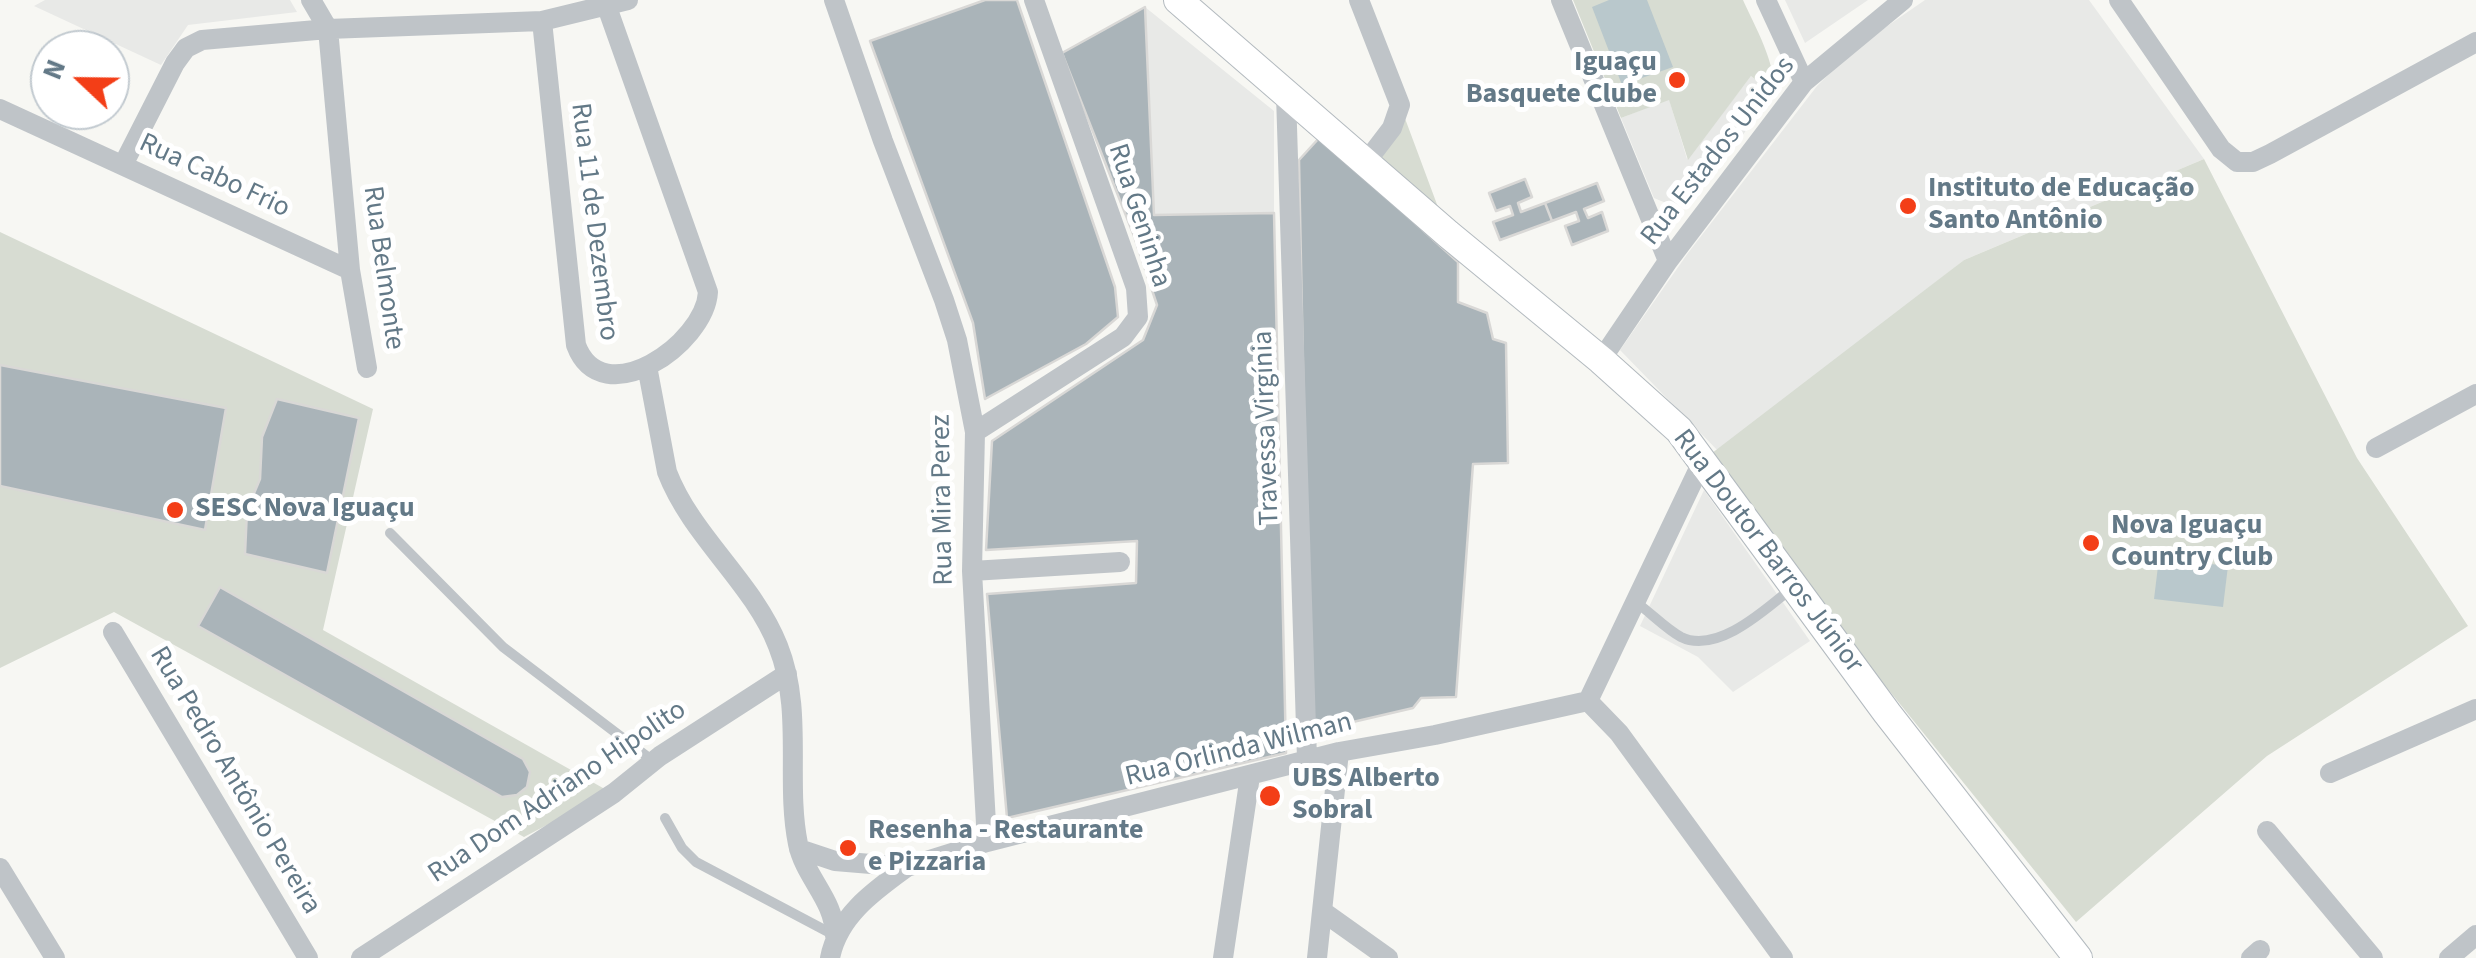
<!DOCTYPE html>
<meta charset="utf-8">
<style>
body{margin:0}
#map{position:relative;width:2476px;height:958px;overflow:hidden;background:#f7f7f3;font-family:"Source Sans 3",sans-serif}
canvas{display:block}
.north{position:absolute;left:30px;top:30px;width:100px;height:100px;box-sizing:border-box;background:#fff;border:2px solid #c1c9cf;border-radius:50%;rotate:292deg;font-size:28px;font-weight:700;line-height:40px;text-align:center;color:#637987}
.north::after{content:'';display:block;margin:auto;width:35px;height:45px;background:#f33e17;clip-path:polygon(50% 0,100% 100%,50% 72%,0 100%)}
</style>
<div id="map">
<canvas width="2476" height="958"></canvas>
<div class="north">N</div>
</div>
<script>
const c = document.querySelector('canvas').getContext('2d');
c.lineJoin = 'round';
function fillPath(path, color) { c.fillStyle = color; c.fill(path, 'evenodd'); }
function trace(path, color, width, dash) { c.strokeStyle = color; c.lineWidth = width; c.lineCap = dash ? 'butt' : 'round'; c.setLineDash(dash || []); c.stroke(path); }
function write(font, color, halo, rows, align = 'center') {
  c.font = font + ' "Source Sans 3",sans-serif'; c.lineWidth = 10; c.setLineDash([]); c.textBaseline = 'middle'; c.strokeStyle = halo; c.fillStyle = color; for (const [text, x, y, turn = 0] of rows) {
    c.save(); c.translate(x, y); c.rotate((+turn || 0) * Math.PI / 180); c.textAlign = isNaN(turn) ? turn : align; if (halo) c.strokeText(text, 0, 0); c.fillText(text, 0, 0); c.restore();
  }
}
fillPath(new Path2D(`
 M 45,0 L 290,0 L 297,12 L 188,25 L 161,65 L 34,6 Z
 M 1785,0 L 1868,0 L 1805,43 Z
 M 1925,0 L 2089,0 L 2204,159 L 1964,260 L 1720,453 L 1620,350 L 1688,253 L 1817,86 L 1854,49 Z
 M 1145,7 L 1274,111 L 1274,213 L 1154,215 Z
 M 1751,76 L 1771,92 L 1739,141 L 1692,199 L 1673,206 L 1654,198 L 1621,118 L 1669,99 L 1687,159 Z
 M 1704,490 L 1810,641 L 1733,692 L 1698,657 L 1640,626 Z`), '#e8e9e7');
fillPath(new Path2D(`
 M 1573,0 L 1743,0 C 1752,21 1781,71 1771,92 L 1751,76 L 1688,160 L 1669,100 L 1621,118 Z
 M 1400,105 L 1448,234 L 1375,153 Z
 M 2204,159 L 2357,458 L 2468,626 L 2267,756 L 2076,922 L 1703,460 L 1964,260 Z
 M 0,232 L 373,409 L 323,630 L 610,792 L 524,837 L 114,612 L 0,668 Z`), '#d7dcd2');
fillPath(new Path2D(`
 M 1609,0 L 1647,0 L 1673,67 L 1622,85 L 1592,7 Z
 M 2159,558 L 2228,566 L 2223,607 L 2154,599 Z`), '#b9c8cc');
const building = new Path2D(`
 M 985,0 L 1017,0 L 1115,287 L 1118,317 L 1086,344 L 985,399 L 973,323 L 870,41 Z
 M 1145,7 L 1154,215 L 1274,213 L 1286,753 L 1007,818 L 987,594 L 1136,583 L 1137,541 L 986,550 L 992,441 L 1143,340 L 1157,305 L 1134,236 L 1062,53 Z
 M 1320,137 L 1458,262 L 1458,302 L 1487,313 L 1493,339 L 1506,343 L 1508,463 L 1473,464 L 1456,697 L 1421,698 L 1413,708 L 1310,732 L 1299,160 Z
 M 1525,179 L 1532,197 L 1518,203 L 1521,212 L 1545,203 L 1552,221 L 1500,240 L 1493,222 L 1513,215 L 1510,206 L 1496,211 L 1489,193 Z
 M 1597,183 L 1604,201 L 1584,209 L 1588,218 L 1602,212 L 1608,231 L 1572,245 L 1565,226 L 1579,221 L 1576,212 L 1552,221 L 1545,203 Z
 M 0,365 L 226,408 L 205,530 L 0,486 Z
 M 277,399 L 359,418 L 327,573 L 245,554 L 247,510 L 260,479 L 262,437 Z
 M 220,587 L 523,759 L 530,772 L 527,787 L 517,795 L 502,797 L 198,626 Z`);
fillPath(building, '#aab4b9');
trace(building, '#d9d8d6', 2.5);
const secondary = new Path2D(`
 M 1178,0 L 1448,234 L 1601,360 L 1679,430 L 1887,713 L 2078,958`);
trace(secondary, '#b3babf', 30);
trace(new Path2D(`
 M 390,533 L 503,647 L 653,761
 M 1637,603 C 1651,613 1666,629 1681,637 C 1717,655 1766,609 1792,588
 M 665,818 L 682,848 L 696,862 L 834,935`), '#bfc4c8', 10);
trace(new Path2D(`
 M 311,0 L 328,29 L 350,270 L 367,368
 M 834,0 L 883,141 L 944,300 L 957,340 L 975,432 L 972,571 L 987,842
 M 1359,0 L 1400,105 L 1392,128 L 1366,162
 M 1561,0 L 1668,261
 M 1766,0 L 1804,82
 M 2119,0 L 2221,149 L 2237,162 L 2253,162 L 2270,154 L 2476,42
 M 542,21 L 576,345 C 602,415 705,344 708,292 L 607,7
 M 1286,95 L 1307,759
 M 0,109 L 350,270
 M 123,165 L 175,63 L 186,48 L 202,40 L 328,29 L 542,21 L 628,0
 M 1601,360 L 1668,261 L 1804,82 L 1903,0
 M 647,366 L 667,472 C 692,537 753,582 778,646 C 804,711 785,780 798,844 C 805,878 835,900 835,936
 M 975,432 L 1123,337 L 1138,317 L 1136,288 L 1034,0
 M 2376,448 L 2476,394
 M 972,571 L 1120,562
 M 113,632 L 308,958
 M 1588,701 L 1619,733 L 1783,958
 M 2330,773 L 2476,709
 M 2267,831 L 2373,958
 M 799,849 L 835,861 L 907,867 L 987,842 L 1339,752 L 1435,735 L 1588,701 L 1703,460
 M 0,868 L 55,958
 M 1322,911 L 1388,958
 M 361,958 L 614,793 L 660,756 L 787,674
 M 830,958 C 838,916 874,891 907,867
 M 1223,958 L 1250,776
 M 1317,958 L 1339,752
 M 2251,958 L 2260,950
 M 2449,958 L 2476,935`), '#bfc4c8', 20);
trace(secondary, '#fff', 28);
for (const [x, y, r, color] of [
 [1677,80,10,"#f33e17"],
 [1908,206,10,"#f33e17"],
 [175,510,10,"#f33e17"],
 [2091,543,10,"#f33e17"],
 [1270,796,12,"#f33e17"],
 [848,848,10,"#f33e17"]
]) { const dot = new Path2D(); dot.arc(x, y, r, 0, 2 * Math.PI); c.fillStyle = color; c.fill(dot); trace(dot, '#fff', 4); }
write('bold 28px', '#637987', '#fff', [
 ["Iguaçu",1657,64,"right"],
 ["Basquete Clube",1657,96,"right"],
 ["Instituto de Educação",1928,190],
 ["Santo Antônio",1928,222],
 ["SESC Nova Iguaçu",195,510],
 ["Nova Iguaçu",2111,527],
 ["Country Club",2111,559],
 ["UBS Alberto",1292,780],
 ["Sobral",1292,812],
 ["Resenha - Restaurante",868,832],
 ["e Pizzaria",868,864]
], 'left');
write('28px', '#637987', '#fff', [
 ["Rua Estados Unidos",1719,152,-52],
 ["Rua Cabo Frio",214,177,25],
 ["Rua Geninha",1138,216,72],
 ["Rua 11 de Dezembro",593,222,83],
 ["Rua Belmonte",382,268,82],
 ["Travessa Virgínia",1268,428,-92],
 ["Rua Mira Perez",944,500,-91],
 ["Rua Doutor Barros Júnior",1767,552,53],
 ["Rua Orlinda Wilman",1239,751,-14],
 ["Rua Pedro Antônio Pereira",234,781,59],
 ["Rua Dom Adriano Hipolito",558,793,-34]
]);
</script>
